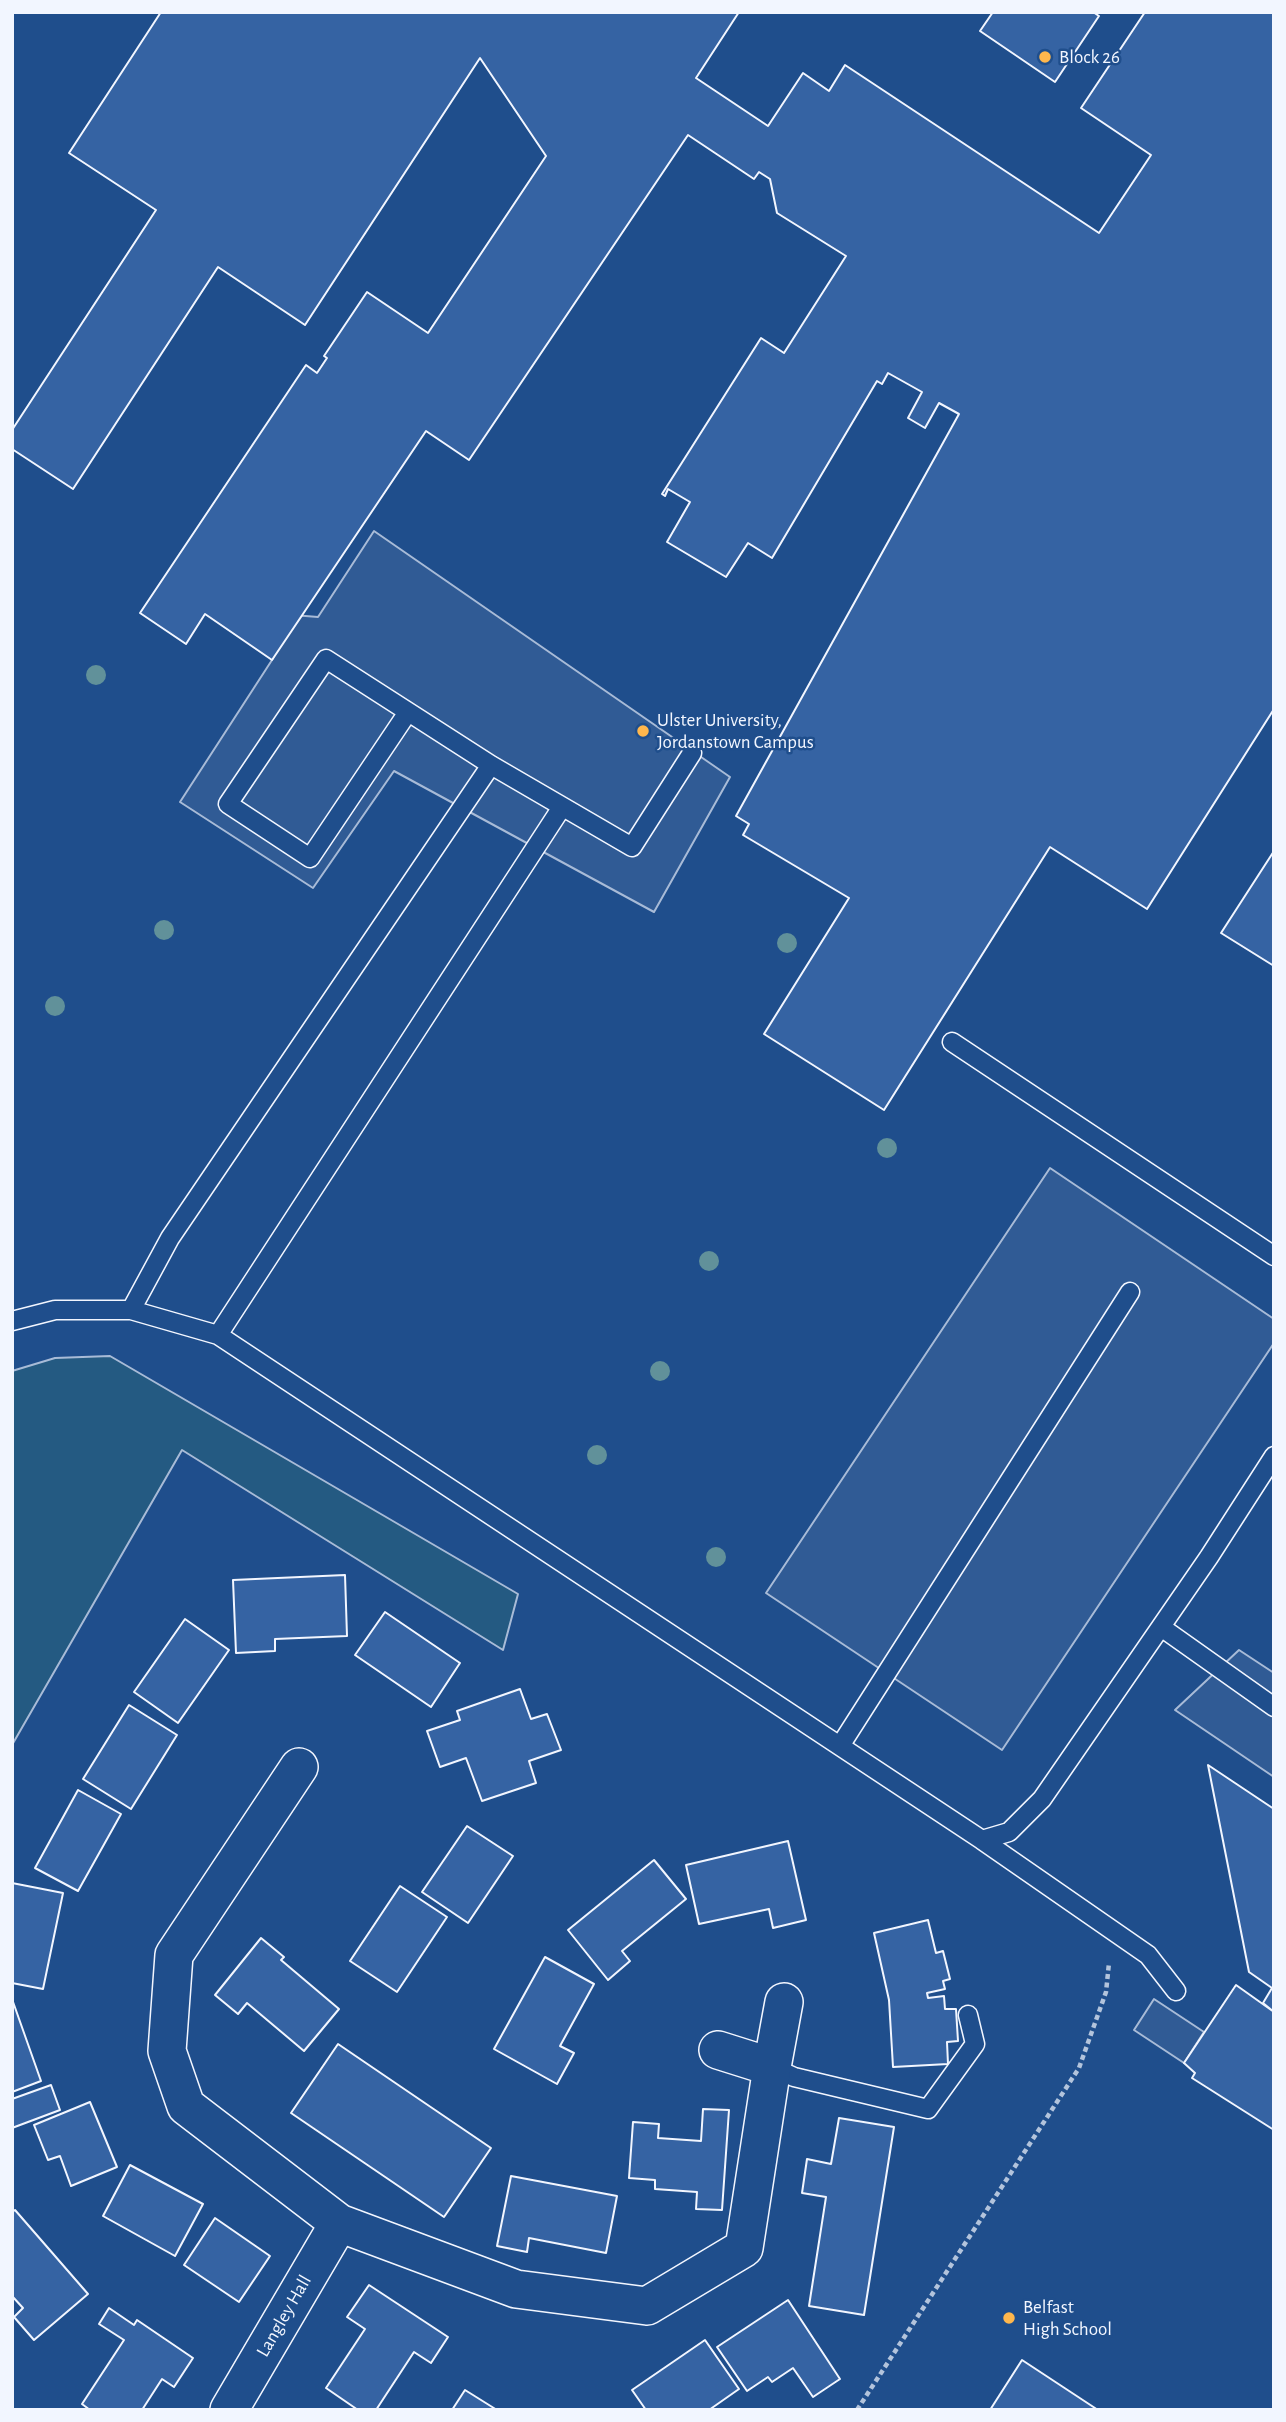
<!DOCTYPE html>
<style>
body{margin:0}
#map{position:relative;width:1286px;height:2422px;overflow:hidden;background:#1f4e8c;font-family:"Alegreya Sans",sans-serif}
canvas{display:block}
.frame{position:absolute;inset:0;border:14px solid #f2f6ff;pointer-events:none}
</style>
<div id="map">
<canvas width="1286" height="2422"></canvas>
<div class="frame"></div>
</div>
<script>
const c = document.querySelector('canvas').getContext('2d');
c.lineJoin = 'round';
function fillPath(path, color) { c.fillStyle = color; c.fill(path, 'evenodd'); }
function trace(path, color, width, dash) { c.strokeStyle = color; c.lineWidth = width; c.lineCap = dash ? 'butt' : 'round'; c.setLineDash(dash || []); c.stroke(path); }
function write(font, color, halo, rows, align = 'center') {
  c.font = font + ' "Alegreya Sans",sans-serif'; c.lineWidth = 5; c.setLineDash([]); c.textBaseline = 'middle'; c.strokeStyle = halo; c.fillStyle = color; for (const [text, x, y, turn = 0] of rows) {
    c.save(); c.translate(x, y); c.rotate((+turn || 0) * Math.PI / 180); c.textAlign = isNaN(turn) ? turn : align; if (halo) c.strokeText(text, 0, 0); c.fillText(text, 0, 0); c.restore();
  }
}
const green = new Path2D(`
 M 110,1356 L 518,1594 L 503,1650 L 182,1450 L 12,1745 L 12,1371 L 55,1358 Z`);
fillPath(green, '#245a82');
trace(green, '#a8bbd7', 2);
const parking = new Path2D(`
 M 374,531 L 730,777 L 654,912 L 394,771 L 313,888 L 180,802 L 272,660 L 293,615 L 318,617 Z
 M 1050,1168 L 1274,1319 L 1274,1343 L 1002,1750 L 766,1593 Z
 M 1239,1650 L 1274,1673 L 1274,1777 L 1175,1710 Z
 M 1154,1999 L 1204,2032 L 1184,2063 L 1134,2030 Z`);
fillPath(parking, '#305b95');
trace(parking, '#a8bbd7', 2);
const building = new Path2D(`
 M 161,12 L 739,12 L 696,78 L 768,126 L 803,73 L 829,91 L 845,65 L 1099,233 L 1151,155 L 1081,108 L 1145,12 L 1274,12 L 1274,709 L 1147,909 L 1050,847 L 884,1110 L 764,1034 L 849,898 L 743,835 L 749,824 L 736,816 L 959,414 L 939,403 L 925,428 L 908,418 L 922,392 L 888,373 L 882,384 L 877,381 L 772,558 L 748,543 L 726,577 L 667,542 L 690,502 L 668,489 L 665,496 L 662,494 L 761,338 L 784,353 L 846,256 L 777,213 L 770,179 L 759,172 L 754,179 L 688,135 L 469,460 L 426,431 L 272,660 L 205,614 L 186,644 L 140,613 L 306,365 L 317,373 L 327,358 L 324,356 L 367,292 L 428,333 L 546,156 L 480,58 L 305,325 L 218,267 L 73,489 L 12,449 L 12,430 L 156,210 L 69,153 Z
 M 993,12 L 1093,12 L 1099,16 L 1055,82 L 980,31 Z
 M 1274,851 L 1274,966 L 1221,933 Z
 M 345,1575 L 347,1636 L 275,1639 L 275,1651 L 236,1653 L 233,1580 Z
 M 385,1612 L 460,1663 L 431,1707 L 355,1655 Z
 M 185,1619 L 229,1650 L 178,1723 L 134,1692 Z
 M 520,1689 L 531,1719 L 547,1714 L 561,1750 L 529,1761 L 536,1783 L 482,1801 L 466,1758 L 440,1767 L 427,1731 L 460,1720 L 457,1711 Z
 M 129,1705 L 177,1735 L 131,1809 L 83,1779 Z
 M 1208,1765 L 1274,1809 L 1274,2012 L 1263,2003 L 1272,1988 L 1249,1972 Z
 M 78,1790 L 121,1814 L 78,1891 L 35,1868 Z
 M 467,1826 L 513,1856 L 468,1923 L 422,1892 Z
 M 788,1841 L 806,1920 L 773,1928 L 769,1909 L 699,1924 L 686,1865 Z
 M 654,1860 L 686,1899 L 622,1951 L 630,1961 L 608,1980 L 568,1930 Z
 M 12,1883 L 63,1893 L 43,1989 L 12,1983 Z
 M 400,1886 L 447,1917 L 397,1992 L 350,1961 Z
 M 928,1920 L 936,1953 L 943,1951 L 950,1979 L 943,1981 L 945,1989 L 927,1993 L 928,1998 L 944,1996 L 945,2009 L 956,2009 L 958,2041 L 947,2042 L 948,2064 L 893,2067 L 889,2000 L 874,1933 Z
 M 261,1938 L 284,1957 L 281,1960 L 339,2009 L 304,2051 L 247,2003 L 238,2014 L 215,1995 Z
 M 545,1957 L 594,1984 L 560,2046 L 574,2053 L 557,2084 L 494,2049 Z
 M 1236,1985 L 1274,2012 L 1274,2130 L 1192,2078 L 1195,2073 L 1184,2063 Z
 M 12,1999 L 41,2081 L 12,2092 Z
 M 338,2044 L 491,2148 L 444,2217 L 291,2113 Z
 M 51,2085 L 60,2110 L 12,2128 L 12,2099 Z
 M 90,2102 L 117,2167 L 71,2186 L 60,2156 L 48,2160 L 34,2125 Z
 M 703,2109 L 729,2110 L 722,2210 L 696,2209 L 697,2192 L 655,2189 L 655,2180 L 629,2178 L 633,2122 L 659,2124 L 658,2138 L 701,2141 Z
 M 839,2118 L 894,2127 L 864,2315 L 809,2306 L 826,2197 L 802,2193 L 807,2159 L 831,2164 Z
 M 130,2165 L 203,2204 L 175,2256 L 103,2216 Z
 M 511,2176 L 617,2196 L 606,2253 L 529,2238 L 527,2252 L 497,2246 Z
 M 15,2210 L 88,2294 L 34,2340 L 14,2317 L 23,2308 L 12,2296 L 12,2212 Z
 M 215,2218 L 270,2256 L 239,2302 L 184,2265 Z
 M 369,2285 L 448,2337 L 431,2363 L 414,2352 L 376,2410 L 358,2410 L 326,2388 L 365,2329 L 347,2317 Z
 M 788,2300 L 840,2379 L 813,2397 L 793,2368 L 772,2382 L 768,2377 L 747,2391 L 717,2347 Z
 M 109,2308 L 134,2325 L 137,2320 L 193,2358 L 174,2387 L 162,2379 L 142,2410 L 90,2410 L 82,2404 L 124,2340 L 99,2324 Z
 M 705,2340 L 739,2389 L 709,2410 L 646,2410 L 632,2390 Z
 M 1022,2360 L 1098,2410 L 990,2410 Z
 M 465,2390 L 497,2410 L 452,2410 Z`);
fillPath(building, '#3563a3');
trace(building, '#f2f6ff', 2);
const lane = new Path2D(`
 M 408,712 L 310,858 L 228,804 L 326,659 L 491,765 L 632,847 L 692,753
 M 952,1042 L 1274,1256
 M 131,1310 L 170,1238 L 491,765
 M 12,1321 L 55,1310 L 131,1310 L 218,1335 L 982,1840 L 1009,1832 L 1042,1799 L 1209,1557 L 1274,1456
 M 218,1335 L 562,807
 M 1161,1627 L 1274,1707
 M 840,1746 L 1130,1292
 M 982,1840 L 1148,1955 L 1176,1991
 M 772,2067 L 794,2077 L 928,2109 L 975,2044 L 968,2015`);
const street = new Path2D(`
 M 299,1767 L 174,1955 L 167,2051 L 186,2106 L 339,2223 L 516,2289 L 647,2306 L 744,2248 L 772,2067 L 784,2002
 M 718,2050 L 772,2067
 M 229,2410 L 339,2223`);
trace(lane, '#f2f6ff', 21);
trace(street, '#f2f6ff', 40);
trace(new Path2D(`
 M 857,2410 L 1079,2068 L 1106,1992 L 1109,1963`), '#b3c4dc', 4.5, [5, 3.5]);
trace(lane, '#1f4e8c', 18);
trace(street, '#1f4e8c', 37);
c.fillStyle = '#61919a';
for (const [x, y] of [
 [96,675],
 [164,930],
 [787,943],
 [55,1006],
 [887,1148],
 [709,1261],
 [660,1371],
 [597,1455],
 [716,1557]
]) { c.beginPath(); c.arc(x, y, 10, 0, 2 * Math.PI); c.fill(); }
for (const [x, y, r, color] of [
 [1045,57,7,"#ffb74d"],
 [643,731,7,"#ffb74d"],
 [1009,2318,7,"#ffb74d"]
]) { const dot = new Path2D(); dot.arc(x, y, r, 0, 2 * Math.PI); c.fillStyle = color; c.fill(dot); trace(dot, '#1f4e8c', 2.5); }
write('19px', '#f2f6ff', '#1f4e8c', [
 ["Block 26",1059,57],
 ["Ulster University,",657,720],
 ["Jordanstown Campus",657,742],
 ["Belfast",1023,2307],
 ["High School",1023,2329]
], 'left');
write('19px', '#f2f6ff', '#1f4e8c', [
 ["Langley Hall",284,2316,-60]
]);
</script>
